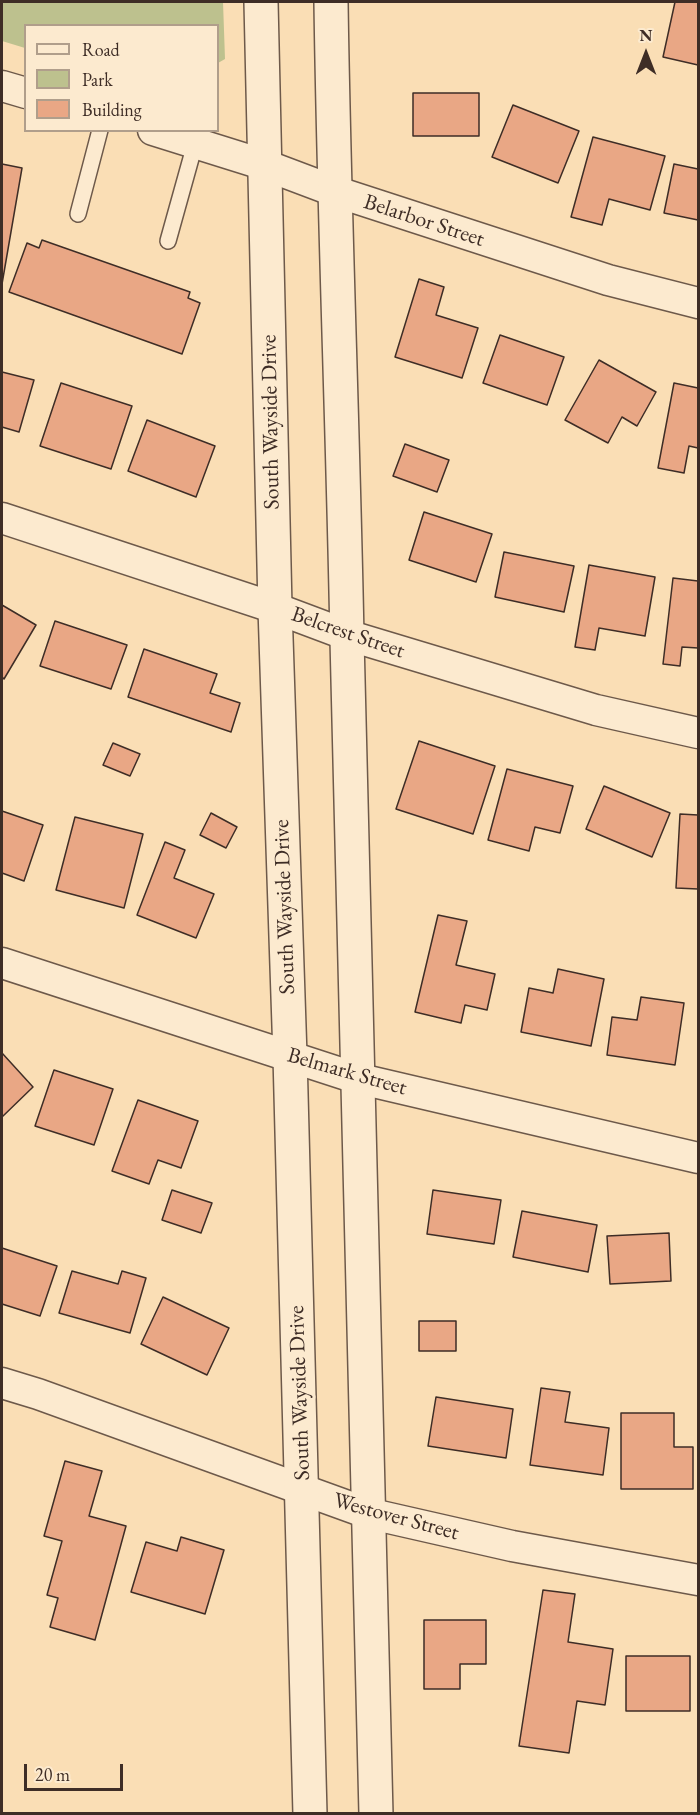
<!DOCTYPE html>
<style>
body{margin:0}
#map{position:relative;width:700px;height:1815px;overflow:hidden;background:#fadeb5;font-family:"EB Garamond",serif}
canvas{display:block}
.frame{position:absolute;inset:0;border:3px solid #3e2d26;pointer-events:none}
.legend{position:absolute;left:24px;top:24px;width:195px;height:108px;box-sizing:border-box;background:#fceacf;border:2px solid #b09e8b;margin:0;padding:8px 10px;list-style:none;font-size:18px;color:#3e2d26}
.legend li{display:flex;align-items:center;gap:12px;height:30px}
.legend b{width:30px;border:2px solid #b09e8b}
.north{position:absolute;left:616px;top:24px;width:60px;height:60px;-webkit-text-stroke:4px #fceacf;paint-order:stroke;rotate:0deg;font-size:16px;font-weight:700;line-height:24px;text-align:center;color:#3e2d26}
.north::after{content:'';display:block;margin:auto;width:21px;height:27px;background:#3e2d26;clip-path:polygon(50% 0,100% 100%,50% 72%,0 100%)}
.scale{position:absolute;left:24px;top:1764px;width:99px;height:27px;box-sizing:border-box;border:3px solid #3e2d26;border-top:0;padding-left:8px;font-size:18px;line-height:21px;white-space:nowrap;color:#3e2d26;-webkit-text-stroke:4px #fceacf;paint-order:stroke}
</style>
<div id="map">
<canvas width="700" height="1815"></canvas>
<div class="frame"></div>
<ul class="legend">
<li><b style="height:8px;background:#fceacf"></b>Road</li>
<li><b style="height:16px;background:#bdc18e"></b>Park</li>
<li><b style="height:16px;background:#e9a785"></b>Building</li>
</ul>
<div class="north">N</div>
<div class="scale">20 m</div>
</div>
<script>
const c = document.querySelector('canvas').getContext('2d');
c.lineJoin = 'round';
function fillPath(path, color) { c.fillStyle = color; c.fill(path, 'evenodd'); }
function trace(path, color, width, dash) { c.strokeStyle = color; c.lineWidth = width; c.lineCap = dash ? 'butt' : 'round'; c.setLineDash(dash || []); c.stroke(path); }
function write(font, color, halo, rows, align = 'center') {
  c.font = font + ' "EB Garamond",serif'; c.lineWidth = 6; c.setLineDash([]); c.textBaseline = 'middle'; c.strokeStyle = halo; c.fillStyle = color; for (const [text, x, y, turn = 0] of rows) {
    c.save(); c.translate(x, y); c.rotate((+turn || 0) * Math.PI / 180); c.textAlign = isNaN(turn) ? turn : align; if (halo) c.strokeText(text, 0, 0); c.fillText(text, 0, 0); c.restore();
  }
}
fillPath(new Path2D(`
 M 2,2 L 223,2 L 225,59 L 218,63 L 218,26 L 26,26 L 25,48 L 2,41 Z`), '#bdc18e');
const building = new Path2D(`
 M 675,2 L 698,2 L 698,65 L 663,57 Z
 M 413,93 L 479,93 L 479,136 L 413,136 Z
 M 513,105 L 579,131 L 558,183 L 492,157 Z
 M 593,137 L 665,156 L 650,210 L 609,199 L 602,225 L 571,217 Z
 M 2,164 L 22,168 L 2,284 Z
 M 674,164 L 698,169 L 698,220 L 664,213 Z
 M 42,240 L 190,292 L 188,298 L 200,303 L 182,354 L 9,292 L 27,243 L 39,248 Z
 M 419,279 L 444,287 L 436,315 L 478,328 L 462,378 L 395,357 Z
 M 500,335 L 564,357 L 547,405 L 483,383 Z
 M 599,360 L 656,392 L 637,426 L 622,417 L 608,443 L 565,420 Z
 M 2,372 L 34,380 L 19,432 L 2,427 Z
 M 61,383 L 132,406 L 111,469 L 40,446 Z
 M 674,383 L 698,388 L 698,448 L 689,446 L 684,473 L 658,468 Z
 M 147,420 L 215,446 L 196,497 L 128,471 Z
 M 405,444 L 449,460 L 437,492 L 393,476 Z
 M 424,512 L 492,534 L 476,582 L 409,560 Z
 M 504,552 L 574,566 L 564,612 L 495,597 Z
 M 589,565 L 655,577 L 645,636 L 599,628 L 595,650 L 575,647 Z
 M 673,578 L 698,581 L 698,648 L 682,647 L 680,666 L 663,664 Z
 M 2,605 L 36,625 L 4,679 L 2,677 Z
 M 55,621 L 127,645 L 111,689 L 40,666 Z
 M 144,649 L 217,674 L 210,693 L 240,703 L 231,732 L 128,697 Z
 M 419,741 L 495,766 L 473,834 L 396,809 Z
 M 113,743 L 140,754 L 130,776 L 103,765 Z
 M 507,769 L 573,786 L 560,833 L 535,827 L 529,851 L 488,840 Z
 M 604,786 L 670,813 L 652,857 L 586,829 Z
 M 2,811 L 43,825 L 24,881 L 2,873 Z
 M 211,813 L 237,827 L 226,848 L 200,835 Z
 M 680,814 L 698,815 L 698,889 L 676,888 Z
 M 75,817 L 143,834 L 124,908 L 56,890 Z
 M 165,842 L 185,850 L 174,878 L 214,894 L 196,938 L 137,915 Z
 M 438,915 L 467,921 L 456,965 L 495,974 L 487,1010 L 465,1005 L 461,1023 L 415,1012 Z
 M 558,969 L 604,979 L 591,1046 L 521,1032 L 529,988 L 553,993 Z
 M 641,997 L 684,1003 L 675,1065 L 607,1055 L 612,1017 L 637,1020 Z
 M 2,1053 L 33,1087 L 2,1117 Z
 M 54,1070 L 113,1089 L 94,1145 L 35,1126 Z
 M 138,1100 L 198,1121 L 181,1168 L 158,1160 L 149,1184 L 112,1171 Z
 M 172,1190 L 212,1203 L 201,1233 L 162,1220 Z
 M 433,1190 L 501,1200 L 494,1244 L 427,1234 Z
 M 522,1211 L 597,1225 L 588,1272 L 513,1257 Z
 M 669,1233 L 671,1281 L 610,1284 L 607,1236 Z
 M 2,1248 L 57,1266 L 40,1316 L 2,1304 Z
 M 72,1271 L 118,1284 L 122,1271 L 146,1278 L 130,1333 L 59,1313 Z
 M 163,1297 L 229,1328 L 207,1375 L 141,1344 Z
 M 419,1321 L 456,1321 L 456,1351 L 419,1351 Z
 M 541,1388 L 570,1392 L 565,1422 L 609,1428 L 603,1475 L 530,1465 Z
 M 436,1397 L 513,1409 L 506,1458 L 428,1446 Z
 M 621,1413 L 674,1413 L 674,1447 L 693,1447 L 693,1489 L 621,1489 Z
 M 65,1461 L 102,1471 L 89,1516 L 126,1526 L 95,1640 L 50,1627 L 58,1598 L 47,1595 L 62,1541 L 44,1536 Z
 M 181,1537 L 224,1550 L 205,1614 L 131,1592 L 146,1542 L 177,1551 Z
 M 543,1590 L 575,1594 L 568,1642 L 613,1649 L 605,1705 L 577,1701 L 569,1753 L 519,1746 Z
 M 424,1620 L 486,1620 L 486,1664 L 460,1664 L 460,1689 L 424,1689 Z
 M 626,1656 L 690,1656 L 690,1711 L 626,1711 Z`);
fillPath(building, '#e9a785');
trace(building, '#3e2d26', 1.5);
const service = new Path2D(`
 M 78,214 L 100,130
 M 168,241 L 195,144`);
const minor = new Path2D(`
 M 2,86 L 26,93
 M 153,130 L 265,165 L 334,191 L 608,280 L 698,303
 M 2,518 L 275,608 L 347,635 L 596,710 L 698,733
 M 2,963 L 356,1078 L 698,1158
 M 2,1383 L 38,1394 L 367,1513 L 512,1546 L 698,1580`);
const tertiary = new Path2D(`
 M 261,2 L 275,608 L 290,1056 L 310,1814
 M 331,2 C 334,214 343,426 347,639 C 356,1030 364,1422 376,1814`);
trace(service, '#6d594a', 18);
trace(minor, '#6d594a', 33);
trace(tertiary, '#6d594a', 36);
trace(service, '#fceacf', 15);
trace(minor, '#fceacf', 30);
trace(tertiary, '#fceacf', 33);
write('22px', '#3e2d26', '#fceacf', [
 ["Belarbor Street",424,221,18],
 ["South Wayside Drive",271,422,-91],
 ["Belcrest Street",348,633,19],
 ["South Wayside Drive",285,907,-92],
 ["Belmark Street",347,1072,16],
 ["South Wayside Drive",300,1393,-92],
 ["Westover Street",396,1517,15]
]);
</script>
